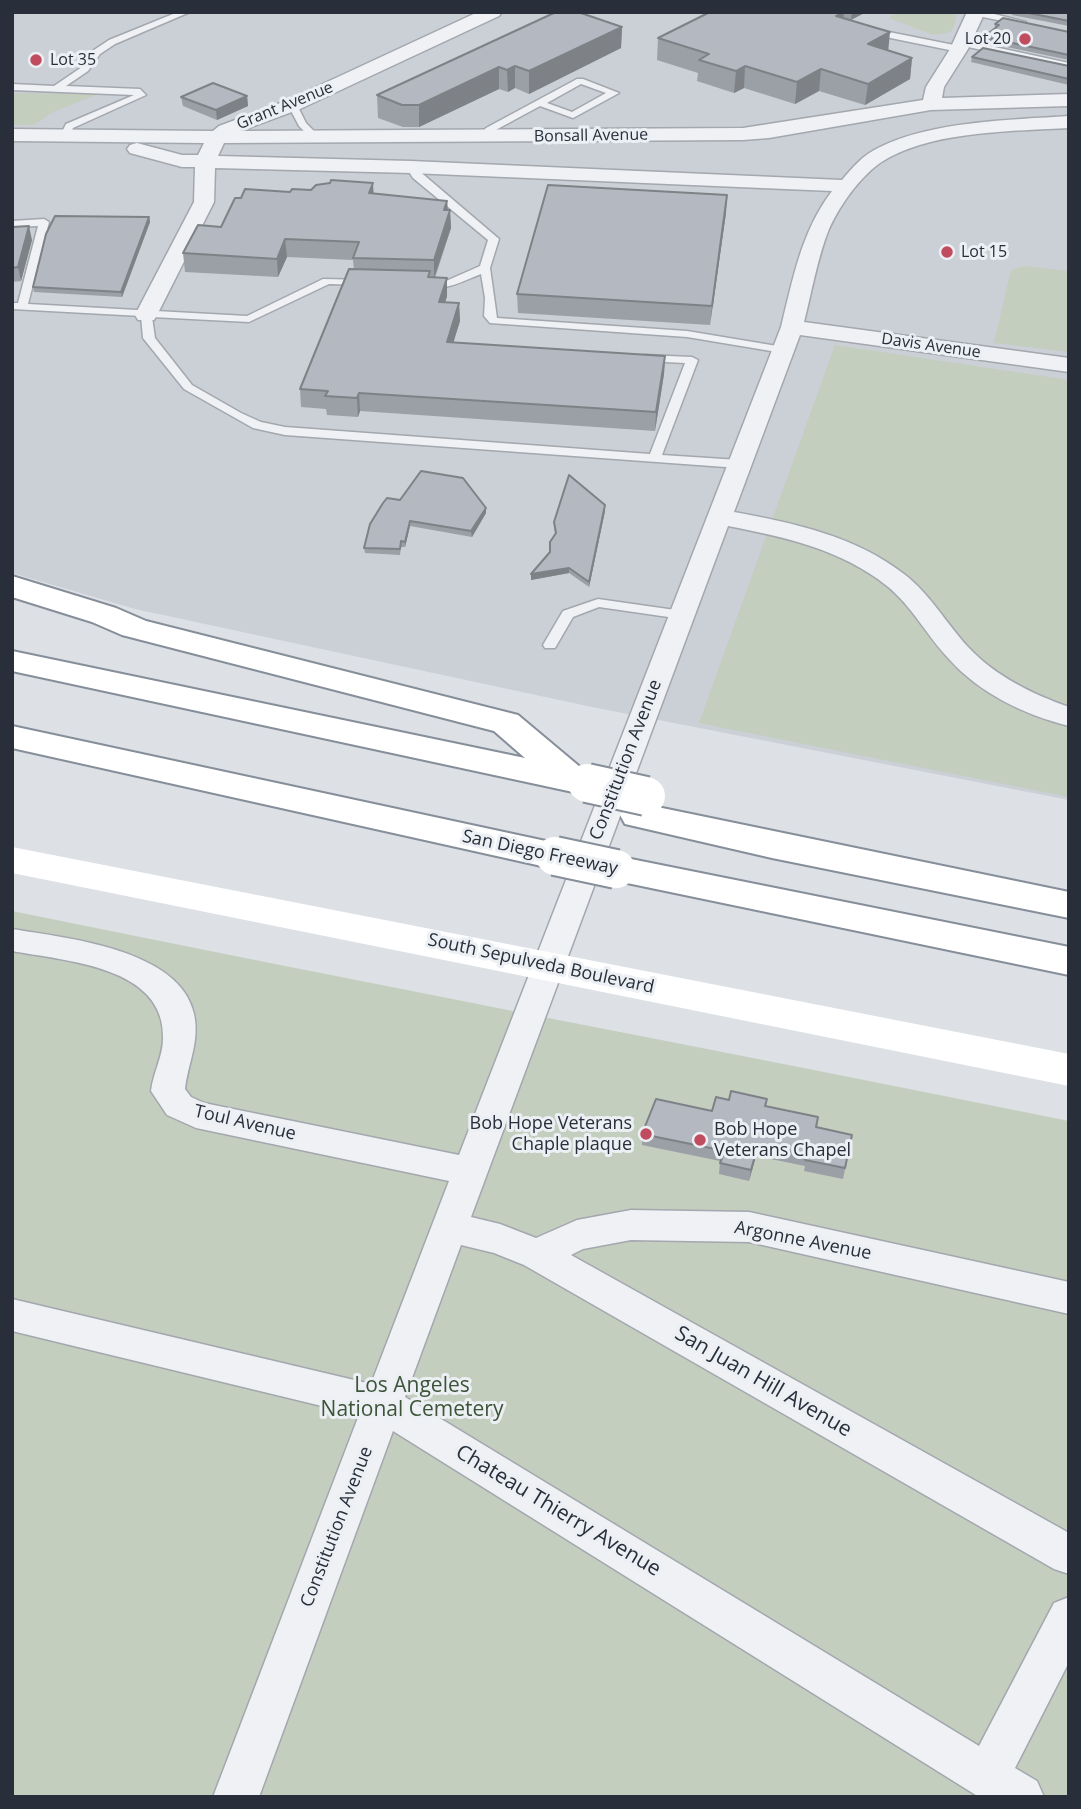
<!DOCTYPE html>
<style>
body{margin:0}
#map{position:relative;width:1081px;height:1809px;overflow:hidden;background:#dde0e5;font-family:"Open Sans",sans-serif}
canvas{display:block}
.frame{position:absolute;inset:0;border:14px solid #282f3a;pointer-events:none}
</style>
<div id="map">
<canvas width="1081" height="1809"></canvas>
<div class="frame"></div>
</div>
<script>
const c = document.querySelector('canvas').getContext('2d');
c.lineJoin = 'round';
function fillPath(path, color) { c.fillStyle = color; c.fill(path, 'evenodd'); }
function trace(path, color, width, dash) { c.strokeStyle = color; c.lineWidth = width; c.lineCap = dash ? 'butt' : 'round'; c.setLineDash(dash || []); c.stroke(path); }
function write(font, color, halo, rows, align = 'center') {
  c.font = font + ' "Open Sans",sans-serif'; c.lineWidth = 6; c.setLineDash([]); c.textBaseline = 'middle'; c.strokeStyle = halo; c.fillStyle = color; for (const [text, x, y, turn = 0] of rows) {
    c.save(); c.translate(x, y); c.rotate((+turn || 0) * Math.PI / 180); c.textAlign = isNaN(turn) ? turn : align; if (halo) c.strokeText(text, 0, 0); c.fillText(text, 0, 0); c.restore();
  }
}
fillPath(new Path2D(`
 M 12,12 L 1069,12 L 1069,800 L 592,707 L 135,609 L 12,573 Z`), '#cbcfd6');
fillPath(new Path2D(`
 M 897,12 L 956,12 L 956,20 L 951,32 L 933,35 L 889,18 Z
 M 12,93 L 98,94 L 51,113 L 34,125 L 12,125 Z
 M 1025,266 L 1069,271 L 1069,352 L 994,343 L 1011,270 Z
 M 835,345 L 1069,380 L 1069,797 L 699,723 Z
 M 12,911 C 364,983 717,1050 1069,1121 L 1069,1797 L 12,1797 Z`), '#c3cebf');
const service = new Path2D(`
 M 178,12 L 190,12 L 115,44 L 100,54 L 88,71 L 66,86 L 140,89 L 146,95 L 73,128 L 68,138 L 60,136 L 66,124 L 134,95 L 12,90 L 12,84 L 54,86 L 82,67 L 94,50 L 109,40 Z
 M 972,12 L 986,12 L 1026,22 L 1022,25 L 973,15 Z
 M 869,28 L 959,46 L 964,49 L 959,52 L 866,33 L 865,31 Z
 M 962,40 L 1069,63 L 1069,69 L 959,45 L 957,43 Z
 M 577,79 L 583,79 L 619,93 L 573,118 L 540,106 L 492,132 L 487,139 L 479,137 L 486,128 ZM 581,84 L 606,93 L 572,112 L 547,103 Z
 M 290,103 L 296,103 L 306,123 L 321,138 L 319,140 L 313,140 L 299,126 L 288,105 Z
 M 411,164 L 499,239 L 490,268 L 497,318 L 687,331 L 783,347 L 789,350 L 783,353 L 687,337 L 490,323 L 484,316 L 485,298 L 481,274 C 463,281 439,295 421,283 L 426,280 L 446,281 L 480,266 L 488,240 L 413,178 L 406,167 Z
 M 44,219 L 49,222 L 28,304 L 247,316 L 323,279 L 369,280 L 370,282 L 365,285 L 329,284 L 249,322 L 152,317 L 155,338 L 192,385 L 241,413 L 261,422 L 285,427 L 650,454 L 685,363 L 645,361 L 639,358 L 645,355 L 692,357 L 698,360 L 662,455 L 739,460 L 745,464 L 739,468 L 285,435 L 253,428 L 184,389 L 143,338 L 141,316 L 12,309 L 12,303 L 18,303 L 38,226 L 12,227 L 12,221 Z
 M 598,599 L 682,611 L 689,615 L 682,619 L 599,607 L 573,617 L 555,648 L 545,648 L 543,645 L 563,611 Z`);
const minor = new Path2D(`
 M 478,12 L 502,12 L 499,16 L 300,109 L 240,131 L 743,128 L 923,100 L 926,87 L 950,49 L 967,12 L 985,12 L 968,49 L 944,87 L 942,98 L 1069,94 L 1069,106 L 931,110 L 769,138 L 743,140 L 224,143 L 218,156 L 411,161 L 842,180 C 852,168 863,155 878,148 C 931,121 1010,120 1069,116 L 1069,128 C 1015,131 938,131 890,157 C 864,170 841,203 829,229 C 817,259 812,291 804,322 L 1069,358 L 1069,372 L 800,335 L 734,512 C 794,523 855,536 904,574 C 930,594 946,623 968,647 C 995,676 1032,694 1069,707 L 1069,726 C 1025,715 979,693 949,659 C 927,636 912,606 887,586 C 841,549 784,537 728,526 L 471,1217 L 500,1224 L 536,1238 L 577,1220 L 631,1210 L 749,1212 L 1069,1282 L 1069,1314 L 749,1242 L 631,1240 L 583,1249 L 571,1255 L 1069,1533 L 1069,1574 L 1054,1569 L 524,1265 L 494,1253 L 461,1245 L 405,1397 L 979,1746 L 1054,1603 L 1069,1597 L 1069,1662 L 1015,1768 L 1037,1781 L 1044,1797 L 979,1797 L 393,1431 L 259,1797 L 213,1797 L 359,1415 L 12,1331 L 12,1299 L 371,1384 L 449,1181 L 196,1128 L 167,1115 L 151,1091 C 153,1073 163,1056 163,1039 C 166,966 65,961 12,951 L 12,929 C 66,938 180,949 194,1014 C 200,1041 188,1063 185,1089 L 191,1097 L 204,1103 L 459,1155 L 781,327 C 793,279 801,232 832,191 L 411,173 L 215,168 L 214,202 L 157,315 L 154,320 L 138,320 L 135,315 L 194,202 L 195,167 L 182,167 L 130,153 L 127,149 L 130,145 L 137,143 L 182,155 L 198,155 L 204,143 L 12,141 L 12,129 L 213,131 L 219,126 L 286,101 Z`);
const motorway = new Path2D(`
 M 12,576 L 116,608 L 146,621 L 518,715 L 586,772 L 591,780 L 586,788 L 573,792 L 12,671 L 12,651 L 525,758 L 494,731 L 122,635 L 92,622 L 12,597 Z
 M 12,726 L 555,843 L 568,847 L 574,856 L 568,865 L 555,869 L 12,748 Z
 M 638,803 L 1069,892 L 1069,918 L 772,858 L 625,824 L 620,815 L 625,806 Z
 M 616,856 L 1069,947 L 1069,975 L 603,878 L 597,869 L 603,860 Z`);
trace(service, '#a3a7ae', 3);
trace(minor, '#a3a7ae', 3);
trace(motorway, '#868e9a', 4);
fillPath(service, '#eff1f4');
fillPath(minor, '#eff1f4');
fillPath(new Path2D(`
 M 12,847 L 1069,1054 L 1069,1086 L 12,873 Z`), '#fff');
fillPath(motorway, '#fff');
const motorwayBridge = new Path2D(`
 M 587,783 L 646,796
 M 555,856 L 616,869`);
trace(motorwayBridge, '#868e9a', 42, []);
trace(motorwayBridge, '#fff', 38);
fillPath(new Path2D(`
 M 710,12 L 866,12 L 851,20 L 888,50 L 912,58 L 910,79 L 865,105 L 819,91 L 795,104 L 744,88 L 734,93 L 697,81 L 698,73 L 657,60 L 658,38 Z
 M 1012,12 L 1069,12 L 1069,26 L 1012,15 Z
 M 995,24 L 1069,32 L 1069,60 L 983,42 L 984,37 L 995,28 Z
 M 622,27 L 621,48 L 529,94 L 515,88 L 508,92 L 499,89 L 419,127 L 403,127 L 378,118 L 377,95 Z
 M 972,57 L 1069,66 L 1069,85 L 971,62 Z
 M 247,96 L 248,106 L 217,120 L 183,106 L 181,97 Z
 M 373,183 L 373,194 L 447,201 L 448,210 L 450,210 L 451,228 L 435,278 L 447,278 L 447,296 L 445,302 L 459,303 L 460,321 L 453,342 L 665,356 L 664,374 L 655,431 L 360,411 L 358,417 L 327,415 L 326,409 L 301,407 L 300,389 L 354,270 L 353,260 L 287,257 L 278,277 L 185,272 L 183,253 L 221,227 L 241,198 Z
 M 726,213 L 710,325 L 518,313 L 517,294 Z
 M 149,217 L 150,222 L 122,297 L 34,292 L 33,287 Z
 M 12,227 L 32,240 L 21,281 L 12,282 Z
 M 400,500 L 486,508 L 486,513 L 472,537 L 410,526 L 405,547 L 401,547 L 400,555 L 365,553 L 364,548 Z
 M 605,511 L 589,587 L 569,573 L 531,580 L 550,552 L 555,534 L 554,522 Z
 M 767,1099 L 766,1106 L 818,1117 L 817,1128 L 852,1135 L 843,1179 L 804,1171 L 805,1166 L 756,1156 L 749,1181 L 719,1174 L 720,1161 L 642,1145 L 642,1134 L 712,1111 L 729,1100 Z`), '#9b9fa6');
fillPath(new Path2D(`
 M 835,12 L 844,12 L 842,32 Z
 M 852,12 L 866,12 L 851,20 Z
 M 622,27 L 621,48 L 529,94 L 529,71 Z
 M 890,32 L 888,53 L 868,44 Z
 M 912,58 L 910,79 L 865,105 L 868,84 Z
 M 515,66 L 515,88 L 508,92 L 507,70 Z
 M 745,66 L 744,88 L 734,93 L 736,71 Z
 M 499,67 L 499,89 L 419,127 L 419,105 Z
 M 821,69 L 819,91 L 795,104 L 797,82 Z
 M 247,96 L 248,106 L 217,120 L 216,110 Z
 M 373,183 L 374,201 L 369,193 Z
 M 727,195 L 726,213 L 710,325 L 712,306 Z
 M 447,201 L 448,217 L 450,210 L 451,228 L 434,278 L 434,260 L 444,210 Z
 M 149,217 L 150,222 L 122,297 L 121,292 Z
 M 29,226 L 32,240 L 21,281 L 18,267 Z
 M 285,239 L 287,257 L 278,277 L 277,259 Z
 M 447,278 L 447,296 L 440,320 L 439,302 Z
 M 459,303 L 460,321 L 448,360 L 447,342 Z
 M 665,356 L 664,374 L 655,431 L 656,412 Z
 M 359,393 L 360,411 L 358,417 L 357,398 Z
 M 605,505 L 605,511 L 589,587 L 589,582 Z
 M 486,508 L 486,513 L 472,537 L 471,531 Z
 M 410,521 L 410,526 L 405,547 L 405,542 Z
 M 569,568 L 569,573 L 531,580 L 531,574 Z
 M 758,1145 L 756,1156 L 749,1181 L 751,1170 Z`), '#7e8287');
const building = new Path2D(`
 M 556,12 L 578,12 L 622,27 L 529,71 L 515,66 L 507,70 L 499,67 L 419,105 L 402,105 L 377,95 Z
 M 710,12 L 843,12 L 836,16 L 890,32 L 868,44 L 912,58 L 868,84 L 821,69 L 797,82 L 745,66 L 736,71 L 699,60 L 709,54 L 658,38 Z
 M 1024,12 L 1069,12 L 1069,21 Z
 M 1003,18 L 1069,32 L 1069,55 L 984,37 L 999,25 L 995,24 Z
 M 983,48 L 1069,66 L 1069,79 L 972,57 Z
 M 213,83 L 247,96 L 216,110 L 181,97 Z
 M 331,180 L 373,183 L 369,193 L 447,201 L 444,210 L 450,210 L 434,260 L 353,258 L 359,242 L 285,239 L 277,259 L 183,253 L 198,225 L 221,227 L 235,198 L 241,198 L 245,189 L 290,192 L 292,189 L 311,190 L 316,185 L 330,183 Z
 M 548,185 L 727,195 L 712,306 L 517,294 Z
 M 55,216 L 149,217 L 121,292 L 33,287 L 46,234 Z
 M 29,226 L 18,267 L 12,268 L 12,227 Z
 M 349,269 L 430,271 L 428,277 L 447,278 L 439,302 L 459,303 L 447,342 L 665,356 L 656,412 L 359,393 L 357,398 L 325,396 L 328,391 L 300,389 Z
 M 421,471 L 463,478 L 486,508 L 471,531 L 410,521 L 405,542 L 401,541 L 400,549 L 364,548 L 370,524 L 383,503 L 387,498 L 400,500 Z
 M 569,475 L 605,505 L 589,582 L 569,568 L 531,574 L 550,552 L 550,542 L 556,533 L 554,522 Z
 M 731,1091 L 767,1099 L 765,1106 L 818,1117 L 816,1127 L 852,1135 L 845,1168 L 805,1160 L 807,1155 L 758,1145 L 751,1170 L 720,1163 L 725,1151 L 642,1134 L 656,1099 L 712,1111 L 716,1097 L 729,1100 Z`);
fillPath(building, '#b4b9c1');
trace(building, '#7e8287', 2);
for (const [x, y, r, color] of [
 [1025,39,7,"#bf4d5f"],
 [36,60,7,"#bf4d5f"],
 [947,252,7,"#bf4d5f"],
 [646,1134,7,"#bf4d5f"],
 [700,1140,7,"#bf4d5f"]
]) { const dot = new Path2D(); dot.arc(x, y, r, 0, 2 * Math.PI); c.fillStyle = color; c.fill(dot); trace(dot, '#eceff3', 2.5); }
write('16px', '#282f3a', '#eceff3', [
 ["Lot 20",1011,39,"right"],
 ["Lot 35",50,60],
 ["Lot 15",961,252]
], 'left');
write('16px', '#282f3a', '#eceff3', [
 ["Grant Avenue",285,106,-22],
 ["Bonsall Avenue",591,136,-1],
 ["Davis Avenue",931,346,8]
]);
write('18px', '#282f3a', '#eceff3', [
 ["Constitution Avenue",626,760,-69],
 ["San Diego Freeway",540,853,12],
 ["South Sepulveda Boulevard",541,964,12],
 ["Toul Avenue",245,1123,13],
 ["Argonne Avenue",803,1241,11],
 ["Constitution Avenue",337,1527,-69]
]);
write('18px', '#282f3a', '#eceff3', [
 ["Bob Hope Veterans",632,1124],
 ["Chaple plaque",632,1145],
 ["Bob Hope",714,1130,"left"],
 ["Veterans Chapel",714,1151,"left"]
], 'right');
write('21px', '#282f3a', '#eceff3', [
 ["San Juan Hill Avenue",763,1382,30],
 ["Chateau Thierry Avenue",558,1511,31]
]);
write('21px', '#3c5437', '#eceff3', [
 ["Los Angeles",412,1386],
 ["National Cemetery",412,1410]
]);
</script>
